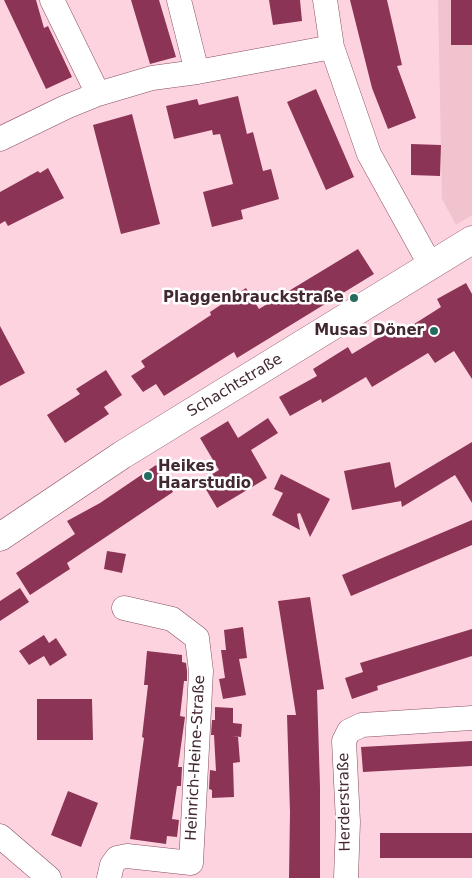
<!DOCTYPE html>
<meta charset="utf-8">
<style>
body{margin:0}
canvas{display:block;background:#fdd3df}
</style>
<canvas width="472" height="878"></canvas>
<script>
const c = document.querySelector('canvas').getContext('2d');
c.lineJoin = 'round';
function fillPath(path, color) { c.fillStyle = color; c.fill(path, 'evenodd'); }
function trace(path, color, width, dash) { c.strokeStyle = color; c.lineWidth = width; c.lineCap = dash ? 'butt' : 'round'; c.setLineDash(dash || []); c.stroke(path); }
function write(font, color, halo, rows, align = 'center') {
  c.font = font + ' "DejaVu Sans",sans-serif'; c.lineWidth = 5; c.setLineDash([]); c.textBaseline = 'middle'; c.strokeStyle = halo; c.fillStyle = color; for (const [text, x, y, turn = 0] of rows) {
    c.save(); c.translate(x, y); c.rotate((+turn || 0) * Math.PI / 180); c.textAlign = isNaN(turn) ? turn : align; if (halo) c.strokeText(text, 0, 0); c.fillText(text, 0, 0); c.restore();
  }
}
fillPath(new Path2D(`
 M 438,0 L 472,0 L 472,215 L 456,225 L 442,199 Z`), '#f0c3cf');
fillPath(new Path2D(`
 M 4,0 L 36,0 L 44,28 L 48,26 L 72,77 L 46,89 Z
 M 131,0 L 159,0 L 176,57 L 150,64 Z
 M 269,0 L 300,0 L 302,21 L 273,25 Z
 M 350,0 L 387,0 L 402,65 L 397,66 L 416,118 L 388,129 L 372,88 Z
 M 451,0 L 472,0 L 472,45 L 451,45 Z
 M 316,89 L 354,177 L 326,190 L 287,102 Z
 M 238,96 L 247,134 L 253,132 L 263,171 L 271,169 L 279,199 L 241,210 L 243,219 L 212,227 L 203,192 L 233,184 L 220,134 L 213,135 L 212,130 L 174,139 L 166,106 L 197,99 L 199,105 Z
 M 132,114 L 160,224 L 121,234 L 93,125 Z
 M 411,144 L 441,145 L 440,176 L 411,175 Z
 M 48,168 L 64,198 L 8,226 L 5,221 L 0,224 L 0,192 L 38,171 L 40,173 Z
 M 358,249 L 374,274 L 237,358 L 234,352 L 164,396 L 156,384 L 143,392 L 131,376 L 145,367 L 141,361 L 211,315 L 210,312 L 246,288 L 259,309 Z
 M 466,283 L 472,294 L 472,379 L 454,351 L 435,363 L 428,353 L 372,387 L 366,377 L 322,403 L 321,399 L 290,416 L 279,397 L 317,376 L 313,369 L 348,347 L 352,354 L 388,332 L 392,338 L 441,307 L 437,299 Z
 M 0,326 L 25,373 L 0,386 Z
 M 106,370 L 122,395 L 104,407 L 109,414 L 65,443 L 47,415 L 80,394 L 76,389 Z
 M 268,418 L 278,433 L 251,450 L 267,478 L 217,508 L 201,481 L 219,470 L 200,438 L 228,421 L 238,438 Z
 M 472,442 L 472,503 L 455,475 L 402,507 L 401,501 L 352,510 L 344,471 L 390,462 L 395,488 Z
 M 156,465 L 173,492 L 67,563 L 70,569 L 30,595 L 16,573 L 75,534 L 67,521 L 100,503 Z
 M 281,474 L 330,499 L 310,537 L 300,513 L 297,514 L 300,530 L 272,515 L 283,493 L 274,489 Z
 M 472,520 L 472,545 L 351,596 L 342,575 Z
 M 107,551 L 126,554 L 122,573 L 104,569 Z
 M 20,588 L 29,602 L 0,621 L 0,601 Z
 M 310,597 L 324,689 L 317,690 L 320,787 L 320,878 L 289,878 L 290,812 L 287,715 L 296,715 L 278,601 Z
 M 243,627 L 247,658 L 239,659 L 246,695 L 223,699 L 219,679 L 225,678 L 221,650 L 226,650 L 224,630 Z
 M 472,629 L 472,656 L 377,686 L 378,690 L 352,699 L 345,678 L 363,672 L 360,663 Z
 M 44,635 L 49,643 L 56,638 L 67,655 L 50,666 L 44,656 L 29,665 L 19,651 Z
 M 147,651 L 182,655 L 182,662 L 186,663 L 187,671 L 187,681 L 184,681 L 180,716 L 185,717 L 178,767 L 182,767 L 181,786 L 177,786 L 172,819 L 179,820 L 177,837 L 167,836 L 166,844 L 130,839 L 144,738 L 142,737 L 148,685 L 144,685 Z
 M 37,699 L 92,699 L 93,740 L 37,740 Z
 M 215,707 L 233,708 L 233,723 L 242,724 L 241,737 L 232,736 L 238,737 L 240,762 L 233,763 L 234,797 L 212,798 L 212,790 L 209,789 L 210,770 L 216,771 L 214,735 L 211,735 L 212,720 L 215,720 Z
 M 472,741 L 472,766 L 363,772 L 361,747 Z
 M 68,791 L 98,803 L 81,847 L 51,835 Z
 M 380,833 L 472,833 L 472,858 L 380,858 Z`), '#8c3455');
const minor = new Path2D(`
 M 52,0 L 98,94
 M 179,0 L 197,72
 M 325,0 L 332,47 L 369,154 L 431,266
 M 0,139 L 66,107 L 98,94 L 152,78 L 197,72 L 332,47
 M 0,836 L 49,878
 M 109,878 L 112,865 L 117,858 L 127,856 L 191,863 L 201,671 L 197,638 L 172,619 L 124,608
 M 346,878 L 348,822 L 344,741 L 349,731 L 362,725 L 472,718`);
const tertiary = new Path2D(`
 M 0,537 L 122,455 L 472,240`);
trace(minor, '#874e60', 25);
trace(tertiary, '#874e60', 29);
trace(minor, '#fff', 24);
trace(tertiary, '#fff', 28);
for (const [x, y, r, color] of [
 [354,298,5,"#256c60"],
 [434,331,5,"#256c60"],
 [148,476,5,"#256c60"]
]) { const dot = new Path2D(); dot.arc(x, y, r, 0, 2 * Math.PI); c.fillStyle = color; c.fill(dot); trace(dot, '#fff', 2); }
write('bold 15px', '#422830', '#fff', [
 ["Plaggenbrauckstraße",344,298],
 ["Musas Döner",424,331],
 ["Heikes",158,467,"left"],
 ["Haarstudio",158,484,"left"]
], 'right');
write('15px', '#422830', '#fff', [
 ["Schachtstraße",235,386,-31],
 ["Heinrich-Heine-Straße",196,758,-87],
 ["Herderstraße",345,802,-91]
]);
</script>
